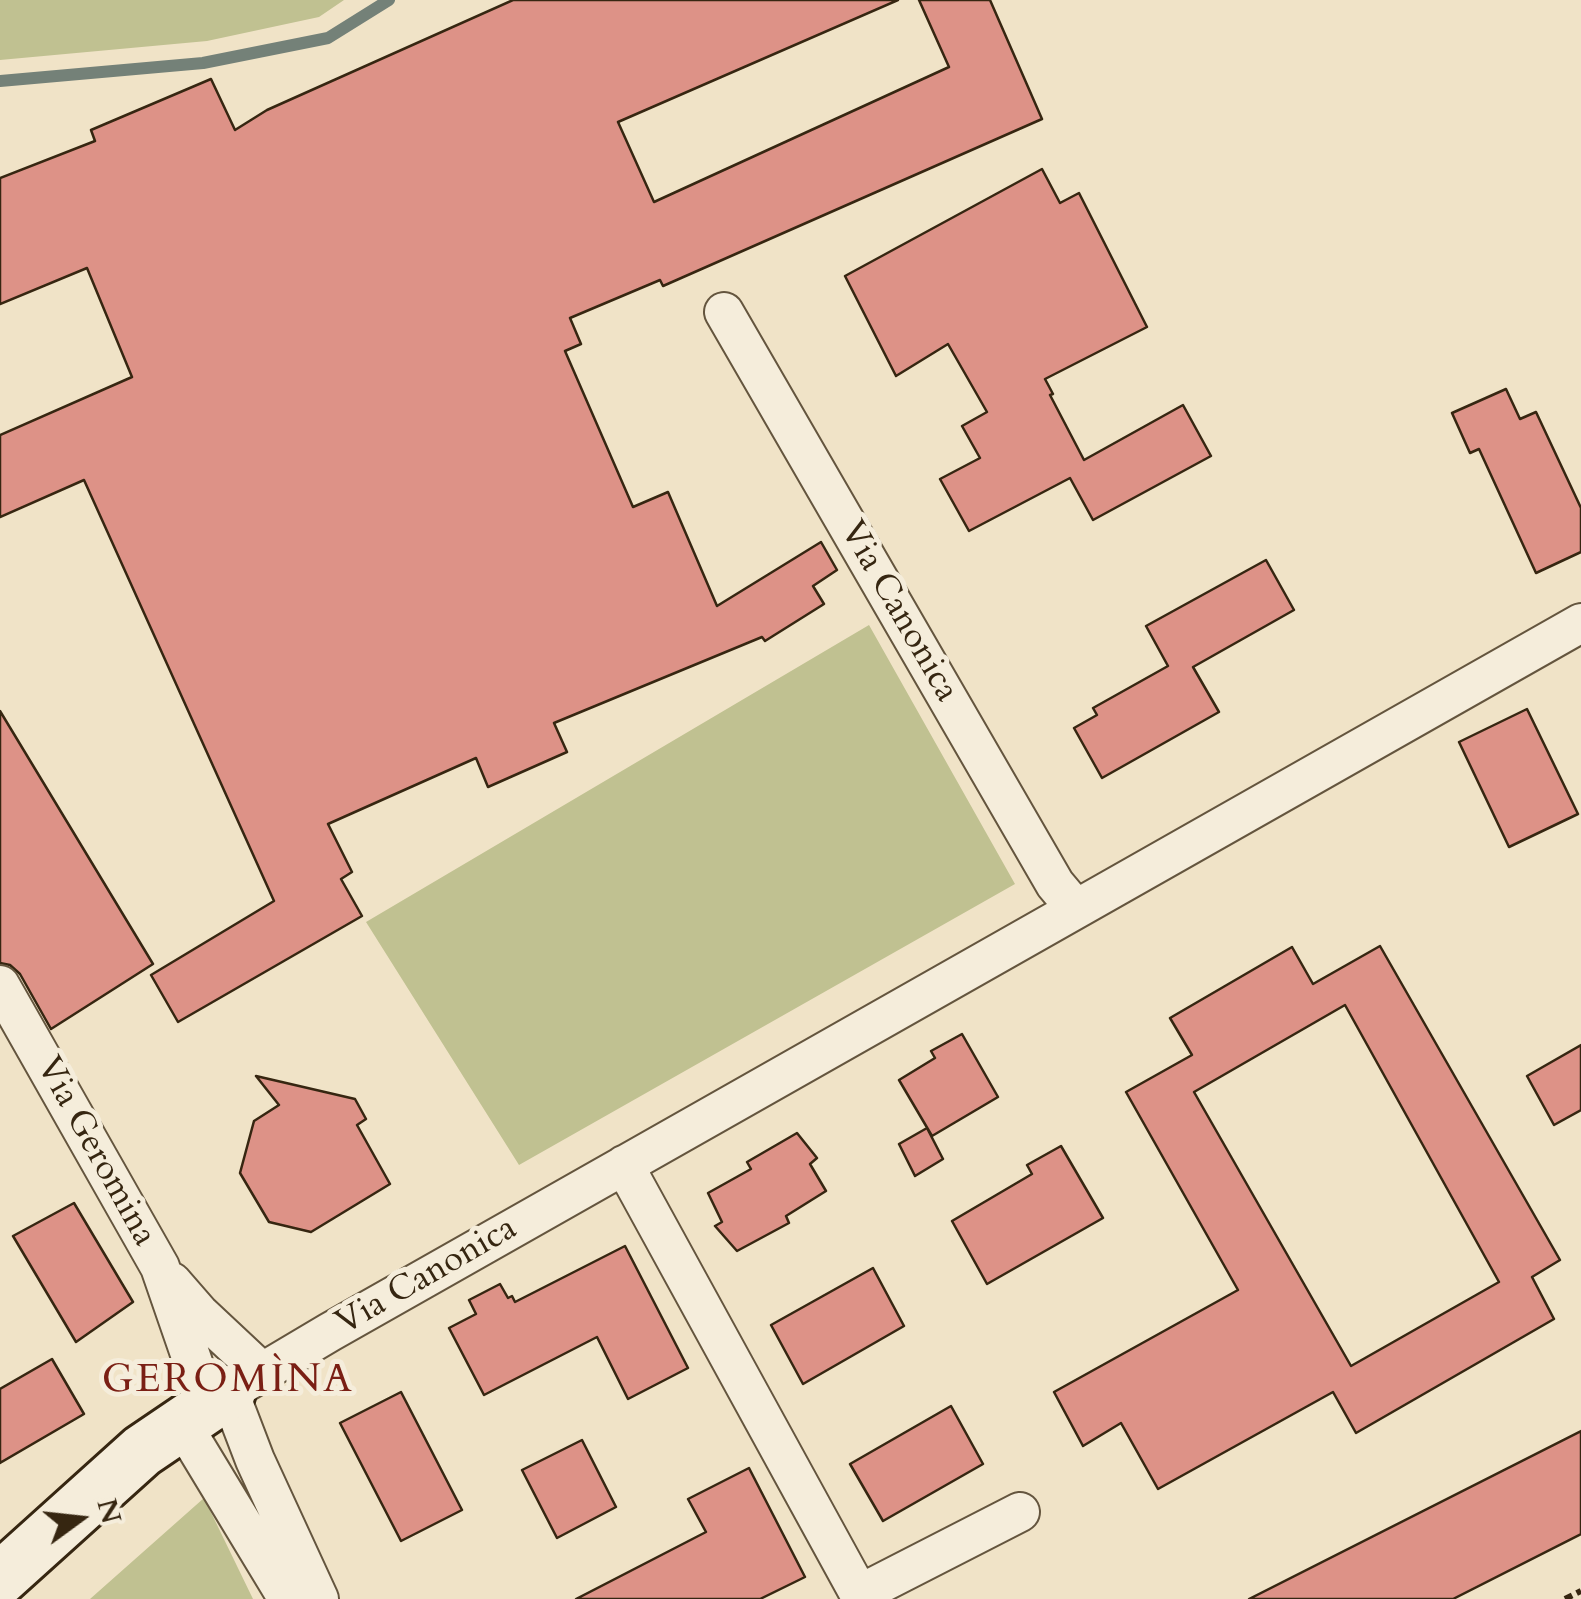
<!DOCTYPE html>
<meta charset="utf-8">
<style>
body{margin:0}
#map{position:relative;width:1581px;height:1599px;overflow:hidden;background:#f0e3c7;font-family:Cardo,serif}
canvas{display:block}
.north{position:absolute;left:30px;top:1469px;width:100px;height:100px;-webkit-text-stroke:8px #f5eddb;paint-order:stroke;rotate:75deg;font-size:28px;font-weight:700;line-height:40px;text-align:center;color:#362611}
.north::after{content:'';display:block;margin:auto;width:35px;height:45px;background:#362611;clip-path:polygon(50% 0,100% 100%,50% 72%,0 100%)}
</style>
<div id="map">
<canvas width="1581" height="1599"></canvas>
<div class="north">N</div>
</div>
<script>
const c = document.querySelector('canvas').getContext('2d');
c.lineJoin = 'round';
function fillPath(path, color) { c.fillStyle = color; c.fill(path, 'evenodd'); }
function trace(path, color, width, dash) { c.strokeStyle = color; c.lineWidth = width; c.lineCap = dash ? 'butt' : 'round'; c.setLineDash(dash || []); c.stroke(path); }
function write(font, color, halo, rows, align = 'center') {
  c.font = font + ' Cardo,serif'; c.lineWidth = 10; c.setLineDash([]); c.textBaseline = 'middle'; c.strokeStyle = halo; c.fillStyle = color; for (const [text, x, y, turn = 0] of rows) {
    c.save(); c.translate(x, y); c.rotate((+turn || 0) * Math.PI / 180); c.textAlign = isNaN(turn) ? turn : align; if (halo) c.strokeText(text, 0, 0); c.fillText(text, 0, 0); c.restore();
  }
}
fillPath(new Path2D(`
 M 0,0 L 344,0 L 319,17 L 207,41 L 0,60 Z
 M 869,625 L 1015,884 L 519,1165 L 366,922 Z
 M 204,1498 L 253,1599 L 90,1599 Z`), '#c0c191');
trace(new Path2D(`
 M 0,81 L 203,63 L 328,38 L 389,0`), '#748178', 12);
const building = new Path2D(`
 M 513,0 L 898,0 L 618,122 L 654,202 L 949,67 L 919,0 L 990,0 L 1042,119 L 663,286 L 660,280 L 570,318 L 581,344 L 565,351 L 633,507 L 668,492 L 717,606 L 821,542 L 837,570 L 813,586 L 824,604 L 765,641 L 762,637 L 554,723 L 567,752 L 488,787 L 476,758 L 328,824 L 352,872 L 341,879 L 362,916 L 178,1022 L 151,975 L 274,901 L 84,480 L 0,517 L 0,435 L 132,377 L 87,268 L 0,304 L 0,178 L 95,141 L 91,130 L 211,79 L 235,130 L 267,110 Z
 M 1042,169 L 1060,203 L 1079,193 L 1147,327 L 1045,379 L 1053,394 L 1050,395 L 1084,460 L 1183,405 L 1211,456 L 1093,520 L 1070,478 L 969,531 L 940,479 L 980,458 L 962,426 L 987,412 L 948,344 L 896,376 L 845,276 Z
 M 1506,389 L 1520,419 L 1536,412 L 1581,508 L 1581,552 L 1536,573 L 1479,449 L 1470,453 L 1452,413 Z
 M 1266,560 L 1294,610 L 1193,667 L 1219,712 L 1102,778 L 1074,728 L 1097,715 L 1093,708 L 1168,666 L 1146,626 Z
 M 1527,709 L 1578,814 L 1509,847 L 1459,742 Z
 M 0,711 L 153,964 L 51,1029 L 20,974 L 10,965 L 0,963 Z
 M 1380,946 L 1560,1260 L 1532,1277 L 1554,1319 L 1356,1433 L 1333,1392 L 1158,1489 L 1121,1423 L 1083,1446 L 1054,1392 L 1238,1290 L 1126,1092 L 1192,1055 L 1170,1018 L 1292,947 L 1313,984 ZM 1345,1005 L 1499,1282 L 1351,1366 L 1194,1092 Z
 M 962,1034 L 998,1097 L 932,1136 L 899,1080 L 935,1058 L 931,1051 Z
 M 1581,1045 L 1581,1110 L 1554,1125 L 1527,1076 Z
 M 256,1076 L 355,1099 L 366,1119 L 357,1125 L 390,1184 L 311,1232 L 269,1222 L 240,1173 L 254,1121 L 279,1105 Z
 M 927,1128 L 943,1159 L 915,1176 L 899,1144 Z
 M 797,1133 L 817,1158 L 810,1164 L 826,1191 L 786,1216 L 789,1223 L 737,1251 L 715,1226 L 722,1222 L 708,1193 L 751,1169 L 747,1162 Z
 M 1061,1146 L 1103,1218 L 987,1284 L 952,1221 L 1032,1174 L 1027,1165 Z
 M 74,1203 L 133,1302 L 76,1342 L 13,1236 Z
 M 625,1246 L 688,1368 L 628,1399 L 597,1337 L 484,1395 L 449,1328 L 476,1314 L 469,1300 L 500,1284 L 508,1298 L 512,1296 L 515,1302 Z
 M 873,1268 L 904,1326 L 803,1384 L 771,1325 Z
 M 52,1359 L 84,1414 L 0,1463 L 0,1389 Z
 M 401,1392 L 462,1510 L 401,1541 L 340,1423 Z
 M 951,1406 L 983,1464 L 883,1521 L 850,1464 Z
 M 1581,1431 L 1581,1534 L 1453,1599 L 1249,1599 Z
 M 582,1440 L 616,1507 L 557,1538 L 522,1470 Z
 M 749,1468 L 805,1577 L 760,1599 L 576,1599 L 706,1532 L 688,1499 Z`);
fillPath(building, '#dd9287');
trace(building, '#362611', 2.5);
const street = new Path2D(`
 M 724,312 L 1055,884 L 1076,909
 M 0,985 L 160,1267 L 208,1406
 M 624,1165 L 862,1599
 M 172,1282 L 199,1313 L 262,1372
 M 182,1424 L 288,1599
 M 860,1594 L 1020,1512
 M 319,1599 L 255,1460 L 229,1392 L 330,1332 L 1581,623`);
const secondary = new Path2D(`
 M 0,1579 L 142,1451 L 229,1392`);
trace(street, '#64553e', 42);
trace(secondary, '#362611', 58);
trace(new Path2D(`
 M 1565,1599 L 1581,1591`), '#362611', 6, [8, 5]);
trace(street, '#f5eddb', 38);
trace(secondary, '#f5eddb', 52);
write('35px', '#362611', '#f5eddb', [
 ["Via Canonica",898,612,60],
 ["Via Geromina",95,1152,61],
 ["Via Canonica",427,1277,-30]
]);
c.letterSpacing = '2.5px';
write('40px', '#7a1f14', '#f5eddb', [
 ["GEROMÌNA",228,1382]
]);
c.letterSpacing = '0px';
</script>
